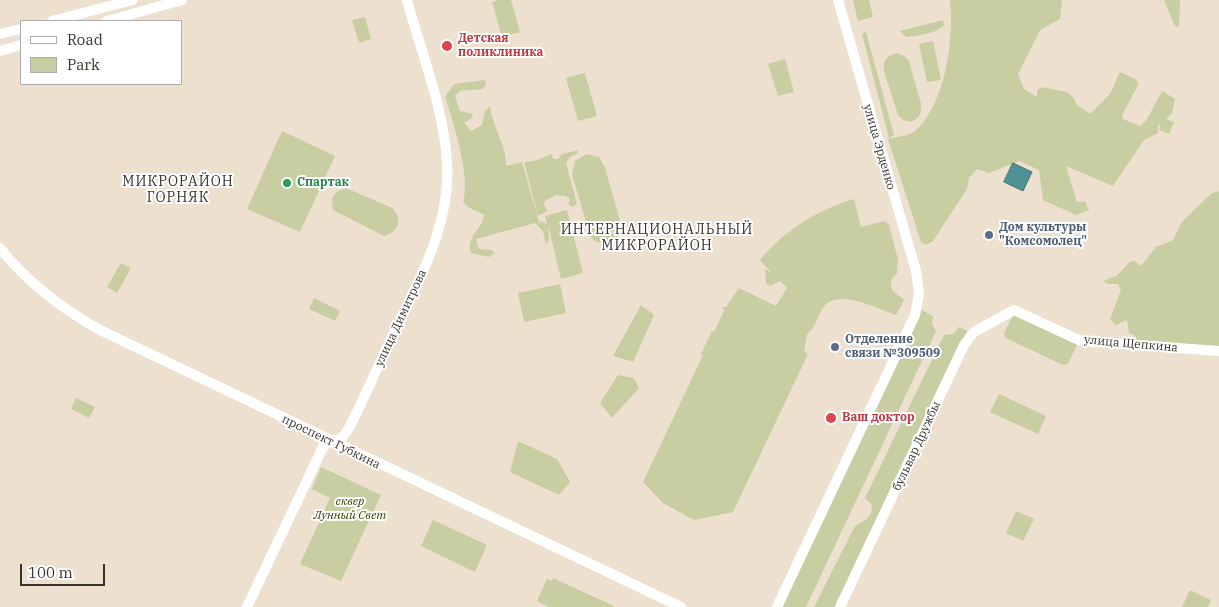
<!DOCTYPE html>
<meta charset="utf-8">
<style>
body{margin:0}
#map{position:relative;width:1219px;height:607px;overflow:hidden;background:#ede0ce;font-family:"IBM Plex Serif",serif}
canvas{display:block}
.legend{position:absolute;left:20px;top:20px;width:162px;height:65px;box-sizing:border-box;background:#fff;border:1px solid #afadab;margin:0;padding:6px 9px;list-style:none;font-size:15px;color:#38332c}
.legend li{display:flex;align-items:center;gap:10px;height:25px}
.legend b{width:25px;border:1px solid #afadab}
.scale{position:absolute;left:20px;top:564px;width:85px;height:22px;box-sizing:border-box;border:2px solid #38332c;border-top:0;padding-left:6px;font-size:15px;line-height:18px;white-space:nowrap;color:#38332c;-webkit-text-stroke:4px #fff;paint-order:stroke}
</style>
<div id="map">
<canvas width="1219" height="607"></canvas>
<ul class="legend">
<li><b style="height:6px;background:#fff"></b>Road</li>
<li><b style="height:14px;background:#c8cda2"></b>Park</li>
</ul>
<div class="scale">100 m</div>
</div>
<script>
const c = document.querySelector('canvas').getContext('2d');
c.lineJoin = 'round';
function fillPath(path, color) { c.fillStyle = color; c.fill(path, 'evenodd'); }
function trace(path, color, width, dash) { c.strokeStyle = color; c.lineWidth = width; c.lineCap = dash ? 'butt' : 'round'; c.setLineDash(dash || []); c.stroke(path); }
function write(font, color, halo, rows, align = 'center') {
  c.font = font + ' "IBM Plex Serif",serif'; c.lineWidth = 4; c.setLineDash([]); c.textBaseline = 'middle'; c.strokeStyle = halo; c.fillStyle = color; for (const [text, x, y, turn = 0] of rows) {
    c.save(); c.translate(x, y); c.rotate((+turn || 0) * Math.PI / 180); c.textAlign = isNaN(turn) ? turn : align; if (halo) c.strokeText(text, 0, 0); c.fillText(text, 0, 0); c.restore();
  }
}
fillPath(new Path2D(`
 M 499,0 L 511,0 L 520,32 L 502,37 L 492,2 Z
 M 853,0 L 869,0 L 873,17 L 858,21 Z
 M 950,0 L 1062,0 L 1060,19 L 1040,30 L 1018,74 L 1024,89 L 1037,97 L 1037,90 L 1042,87 L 1067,92 L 1074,98 L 1076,104 L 1090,114 L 1110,94 L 1120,72 L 1137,80 L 1138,85 L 1122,115 L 1123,119 L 1140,126 L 1146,121 L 1162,91 L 1175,99 L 1172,113 L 1166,119 L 1174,122 L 1169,134 L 1159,130 L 1161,123 L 1158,126 L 1158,133 L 1144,140 L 1113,186 L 1066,166 L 1077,202 L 1085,201 L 1089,210 L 1076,215 L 1043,200 L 1039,170 L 1019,161 L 989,173 L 977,169 L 969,178 L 967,189 L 933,241 L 926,245 L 921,242 L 888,139 C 896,137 908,136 914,132 C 946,105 954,38 950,0 Z
 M 1164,0 L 1180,0 L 1179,27 L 1175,26 Z
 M 365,17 L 371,39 L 359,43 L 352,20 Z
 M 943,20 L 944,25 C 938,33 917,36 906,37 L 900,31 Z
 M 866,32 L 894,135 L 889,138 L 862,34 Z
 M 933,41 L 941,80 L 927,82 L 919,44 Z
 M 898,53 L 904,56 L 909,61 L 921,104 C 923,120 908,128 898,115 L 884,71 C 883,60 887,55 898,53 Z
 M 785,59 L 794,92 L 778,96 L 768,64 Z
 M 585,73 L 597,116 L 578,121 L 566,78 Z
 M 485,80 L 486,85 L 482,89 L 460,91 L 455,96 L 460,111 L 473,114 L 471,119 L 464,122 L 471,131 L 482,125 L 485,111 L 490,106 C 492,126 507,146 506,166 L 522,162 L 540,225 L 540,221 L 547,224 L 545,216 L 567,210 L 583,273 L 561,279 L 548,225 L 549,239 L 546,245 L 543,231 L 535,223 L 476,239 L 479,249 L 492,250 L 495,253 L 489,257 L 471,253 C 466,236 483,229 484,215 L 468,207 L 463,201 C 471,179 453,120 445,97 L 454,84 Z
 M 282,131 L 335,156 L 300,232 L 247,209 Z
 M 579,150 L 577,154 L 570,157 L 566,163 L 577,204 L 572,207 L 568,204 L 570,199 L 565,196 L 556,195 L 543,202 L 547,211 L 538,216 L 524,162 L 534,161 L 552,154 L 553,159 L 558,159 L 562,154 Z
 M 586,154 L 599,157 L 605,168 L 621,224 L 618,237 L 607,244 L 594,241 L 590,236 L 572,174 L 575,161 Z
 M 346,188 L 392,208 C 403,219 399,232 384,236 L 333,210 C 330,198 334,191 346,188 Z
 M 1219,191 L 1219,349 L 1165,345 L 1163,342 L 1159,343 L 1151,340 L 1149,343 L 1139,345 L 1135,336 L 1129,333 L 1127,320 L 1116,325 L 1110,319 L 1121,290 L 1118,284 L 1108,284 L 1103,281 L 1116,276 L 1130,262 L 1135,261 L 1141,266 L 1156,247 L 1173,240 L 1182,222 L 1198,206 L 1211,194 Z
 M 854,199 L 861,227 L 884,221 L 889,225 L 898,260 L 897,273 L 891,280 L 892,290 L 904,300 L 896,315 C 879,309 840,289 825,305 C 817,315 816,327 807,334 L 804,351 L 808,354 L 733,512 L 694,520 L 663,503 L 643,482 L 703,355 L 701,354 L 712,331 L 714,332 L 724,311 L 722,307 L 726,307 L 739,288 L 776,306 L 787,288 L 780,281 L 770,286 L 766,283 L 765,269 L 773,274 L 760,260 C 785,230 817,210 854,199 Z
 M 121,263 L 131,268 L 117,293 L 107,287 Z
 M 560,284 L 566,313 L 524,322 L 518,293 Z
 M 314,298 L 340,311 L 335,321 L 309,309 Z
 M 641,305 L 654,315 L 633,362 L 613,356 Z
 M 922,310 L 933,316 L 932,324 L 936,331 L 806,607 L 782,607 Z
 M 1013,315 L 1077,345 L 1068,364 L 1063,365 L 1006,338 L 1004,333 Z
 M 959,327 L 967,331 L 837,607 L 814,607 L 855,526 C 865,520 872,519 872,505 L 865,498 L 944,335 L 953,334 Z
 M 618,375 L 634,378 L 639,388 L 612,418 L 600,403 Z
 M 999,394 L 1046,416 L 1038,434 L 990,412 Z
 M 76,398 L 95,407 L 89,418 L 71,409 Z
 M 518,441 L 557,459 L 570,482 L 559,495 L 510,472 Z
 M 321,467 L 381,495 L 373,512 L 381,518 L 372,514 L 341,581 L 300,564 L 330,498 L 312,489 Z
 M 1016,511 L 1034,519 L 1023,541 L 1006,533 Z
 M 433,520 L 487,545 L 475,572 L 421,546 Z
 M 553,578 L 616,607 L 549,607 L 537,601 L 547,579 L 552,581 Z
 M 1190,590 L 1211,600 L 1208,607 L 1182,607 Z`), '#c8cda2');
const water = new Path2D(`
 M 1013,163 L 1032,172 L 1023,191 L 1004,182 Z`);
fillPath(water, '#4f9094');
trace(water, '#487475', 1);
trace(new Path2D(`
 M 52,21 L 133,0
 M 107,21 L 182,0
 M 0,34 L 21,29
 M 0,51 L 21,45
 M 0,248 C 28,283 61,308 100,330 L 681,607
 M 247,607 L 324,445 L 342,438 L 349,428 C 365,397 378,365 393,335 C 419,280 451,225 447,162 C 444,109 421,52 407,0
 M 777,607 L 915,315 L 919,294 L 916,271 L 838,0
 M 840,607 L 964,345 L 974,332 L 1014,310 L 1081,341 L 1219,351`), '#fff', 10);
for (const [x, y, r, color] of [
 [447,46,6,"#e0444e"],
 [287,183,5,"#2e9e5b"],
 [989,235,5,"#5c6f8a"],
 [835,347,5,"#5c6f8a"],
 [831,418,6,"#e0444e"]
]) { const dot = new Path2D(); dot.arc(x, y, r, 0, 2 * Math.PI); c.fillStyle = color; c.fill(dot); trace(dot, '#fff', 2); }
write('bold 12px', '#be3a42', '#fff', [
 ["Детская",458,39],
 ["поликлиника",458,53],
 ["Ваш доктор",842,418]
], 'left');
write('12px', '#38332c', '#fff', [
 ["улица Эрденко",879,147,74],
 ["улица Димитрова",401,318,-65],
 ["улица Щепкина",1131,344,5],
 ["проспект Губкина",331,442,26],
 ["бульвар Дружбы",917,446,-65]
]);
write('bold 12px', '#27864d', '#fff', [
 ["Спартак",297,183]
], 'left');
write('bold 12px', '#4e5e75', '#fff', [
 ["Дом культуры",999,228],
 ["\"Комсомолец\"",999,242],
 ["Отделение",845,340],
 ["связи №309509",845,354]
], 'left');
write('italic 12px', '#3a3d00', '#fff', [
 ["сквер",350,502],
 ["Лунный Свет",350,516]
]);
c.letterSpacing = '1px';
write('14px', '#38332c', '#fff', [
 ["МИКРОРАЙОН",178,182],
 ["ГОРНЯК",178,198],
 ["ИНТЕРНАЦИОНАЛЬНЫЙ",657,230],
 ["МИКРОРАЙОН",657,246]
]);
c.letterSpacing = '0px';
</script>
